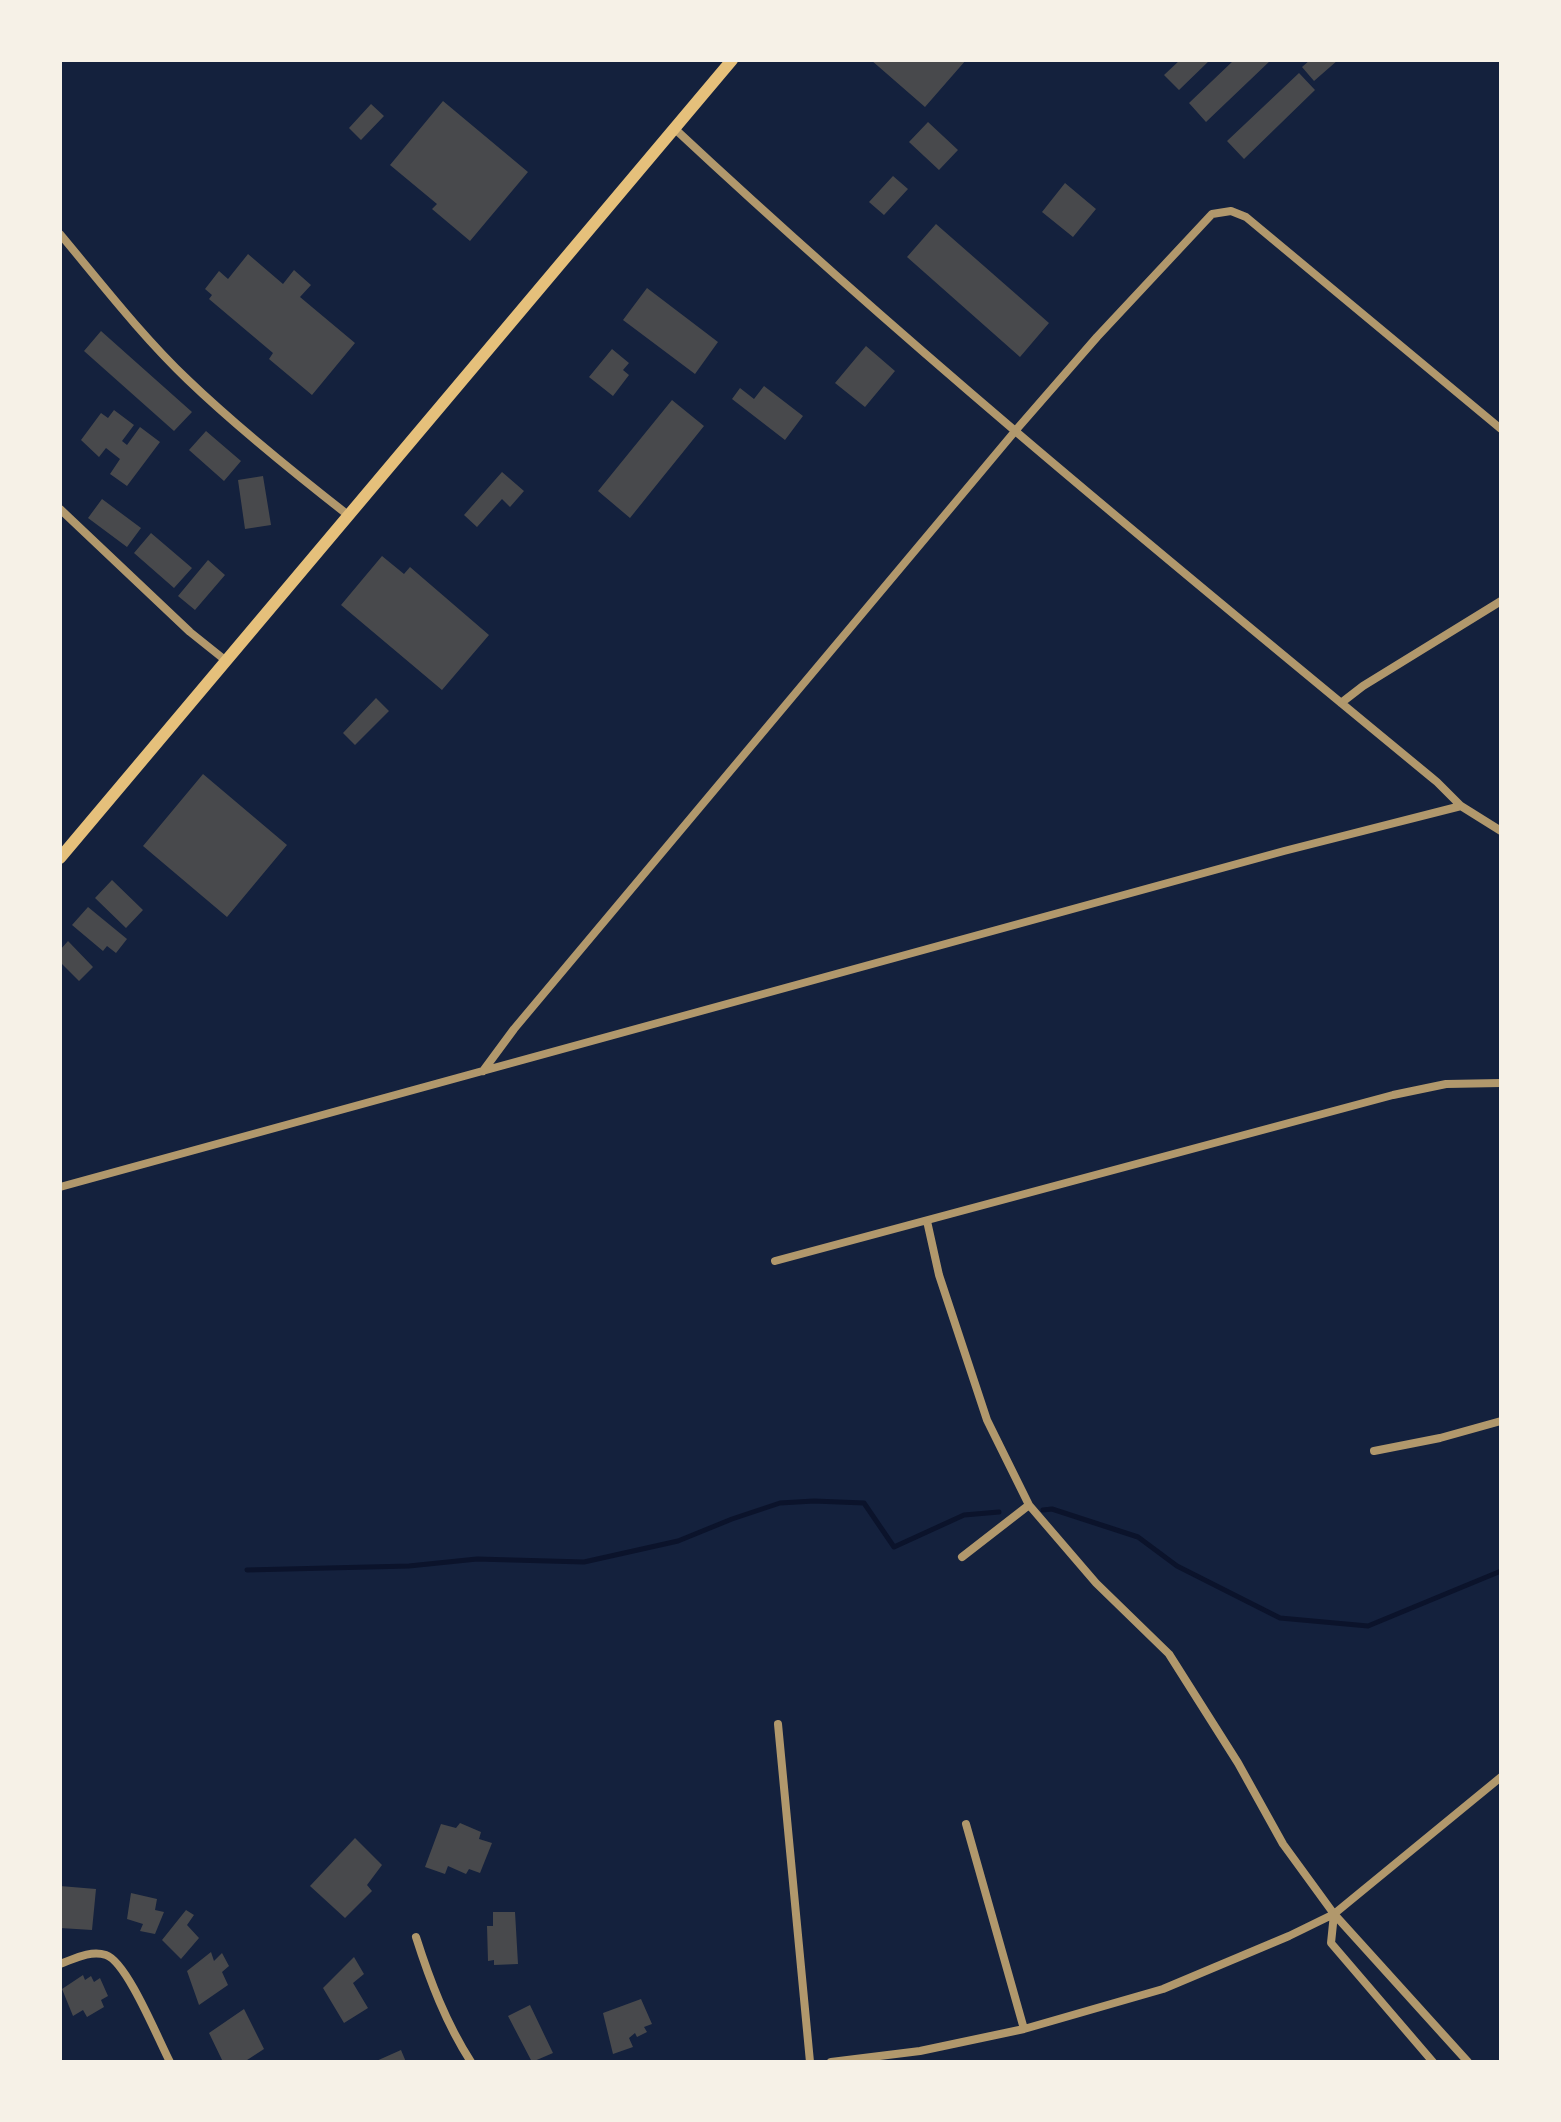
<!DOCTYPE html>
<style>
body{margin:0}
#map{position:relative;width:1561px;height:2122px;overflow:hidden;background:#14213d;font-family:Roboto,sans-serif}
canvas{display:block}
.frame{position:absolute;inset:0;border:62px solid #f6f1e7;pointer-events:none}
</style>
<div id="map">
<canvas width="1561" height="2122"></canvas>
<div class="frame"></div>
</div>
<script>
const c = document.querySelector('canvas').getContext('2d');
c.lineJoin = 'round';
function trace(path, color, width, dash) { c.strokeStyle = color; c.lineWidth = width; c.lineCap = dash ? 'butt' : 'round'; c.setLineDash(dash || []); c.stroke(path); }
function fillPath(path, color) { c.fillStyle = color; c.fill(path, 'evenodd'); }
trace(new Path2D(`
 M 1043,1510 L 1052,1509 L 1138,1537 L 1177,1566 L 1280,1618 L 1368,1626 L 1501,1571
 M 247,1570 L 409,1566 L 477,1559 L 584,1562 L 678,1541 L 732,1519 L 780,1503 L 814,1501 L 864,1503 L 894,1547 L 964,1515 L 999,1512`), '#0b132b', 5);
fillPath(new Path2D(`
 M 871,60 L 966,60 L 925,107 Z
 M 1180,60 L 1210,60 L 1179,90 L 1164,75 Z
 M 1234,60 L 1271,60 L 1206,122 L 1189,103 Z
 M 1310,60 L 1338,60 L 1314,81 L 1302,67 Z
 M 1299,73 L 1315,90 L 1244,159 L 1227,141 Z
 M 443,101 L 528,172 L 470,241 L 432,209 L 437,204 L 390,165 Z
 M 371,104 L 384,116 L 361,140 L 349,128 Z
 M 928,122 L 958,150 L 939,170 L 909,142 Z
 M 893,176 L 908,189 L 884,215 L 869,202 Z
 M 1065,183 L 1096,209 L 1073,237 L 1042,212 Z
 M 936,224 L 1049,323 L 1020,357 L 907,257 Z
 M 248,254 L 283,284 L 294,270 L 311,285 L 300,297 L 355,343 L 312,395 L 269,359 L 273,353 L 209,299 L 212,295 L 205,289 L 219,271 L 228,279 Z
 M 647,288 L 718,342 L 695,374 L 623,320 Z
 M 101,331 L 192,412 L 174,431 L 84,351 Z
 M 866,346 L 895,371 L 865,407 L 835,383 Z
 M 612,349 L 629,363 L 623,370 L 629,375 L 613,396 L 589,377 Z
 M 764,386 L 803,416 L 785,440 L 732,399 L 740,388 L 754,399 Z
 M 672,400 L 704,426 L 630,518 L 598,491 Z
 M 114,410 L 134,425 L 122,441 L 127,445 L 140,427 L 160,442 L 127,486 L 110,474 L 120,459 L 106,448 L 99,457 L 81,440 L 101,413 L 108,418 Z
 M 206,431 L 241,461 L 224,481 L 189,450 Z
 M 502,472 L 524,491 L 510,507 L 502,499 L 477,527 L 464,515 Z
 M 263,476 L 271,525 L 245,529 L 238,480 Z
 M 102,499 L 141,528 L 127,547 L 88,518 Z
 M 151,533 L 192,568 L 174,588 L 134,553 Z
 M 382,556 L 404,574 L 410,567 L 489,635 L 442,690 L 341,605 Z
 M 208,560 L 225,575 L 195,610 L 178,596 Z
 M 376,698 L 389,711 L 355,745 L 343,733 Z
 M 203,774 L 287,845 L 227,917 L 143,846 Z
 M 112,880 L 143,910 L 126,928 L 95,898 Z
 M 88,907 L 127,939 L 116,953 L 107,946 L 103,951 L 72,925 Z
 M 68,941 L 93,967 L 79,981 L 60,962 L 60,950 Z
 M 460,1823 L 481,1832 L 479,1839 L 492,1843 L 480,1873 L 469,1869 L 466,1874 L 448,1866 L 445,1874 L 425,1867 L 441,1824 L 456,1828 Z
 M 355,1838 L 382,1865 L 367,1885 L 372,1891 L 345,1918 L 310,1886 Z
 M 60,1886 L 96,1889 L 92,1930 L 60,1928 Z
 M 131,1893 L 157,1899 L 155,1910 L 164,1912 L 155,1934 L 140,1931 L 143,1924 L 127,1919 Z
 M 186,1910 L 194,1915 L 187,1925 L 199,1938 L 181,1959 L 162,1940 Z
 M 493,1912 L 515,1912 L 518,1964 L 494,1965 L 494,1960 L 488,1961 L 487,1926 L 493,1926 Z
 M 211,1952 L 214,1961 L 222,1953 L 229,1966 L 222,1972 L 228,1985 L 199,2005 L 187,1971 Z
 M 354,1957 L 364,1974 L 353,1983 L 368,2008 L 344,2023 L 323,1988 Z
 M 83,1975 L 85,1980 L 91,1976 L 94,1982 L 100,1978 L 108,1996 L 101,2000 L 104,2007 L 87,2017 L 83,2010 L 73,2016 L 62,1989 Z
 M 641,1999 L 652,2024 L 644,2027 L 647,2032 L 637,2037 L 635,2033 L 629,2038 L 633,2047 L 613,2054 L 603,2013 Z
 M 530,2005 L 553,2053 L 532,2062 L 508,2016 Z
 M 244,2009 L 264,2049 L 244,2062 L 223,2062 L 209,2033 Z
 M 401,2050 L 406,2062 L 374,2062 Z`), '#48494c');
trace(new Path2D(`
 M 675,129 C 919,357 1179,569 1437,782 L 1461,806 L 1501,831
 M 60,234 C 101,283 141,335 188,380 C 238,428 293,472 348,515
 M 60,509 L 190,632 L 225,660
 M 1341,703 L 1363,686 L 1501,601
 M 483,1071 L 514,1029 L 1016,430 L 1097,337 L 1212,214 L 1231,211 L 1246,217 L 1501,429
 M 60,1187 L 1284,851 L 1461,806
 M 927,1221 L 939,1275 L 987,1420 L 1029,1505 L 1096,1583 L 1169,1654 L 1238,1763 L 1283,1844 L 1334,1914 L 1468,2062
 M 775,1261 L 1393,1095 L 1446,1084 L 1501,1083
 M 1374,1451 L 1440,1438 L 1501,1421
 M 962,1557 L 1029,1505
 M 778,1724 L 810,2062
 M 966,1824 L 1024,2029
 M 1334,1914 L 1331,1943 L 1433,2062
 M 416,1937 C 430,1981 446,2023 471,2062
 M 60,1964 C 74,1959 90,1950 106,1955 C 127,1962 158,2039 170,2062
 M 831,2062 L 920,2051 L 1024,2029 L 1163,1989 L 1289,1936 L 1334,1914 L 1501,1777`), '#b1986c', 8);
trace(new Path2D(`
 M 60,858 L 732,60`), '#e5c07b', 12);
</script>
